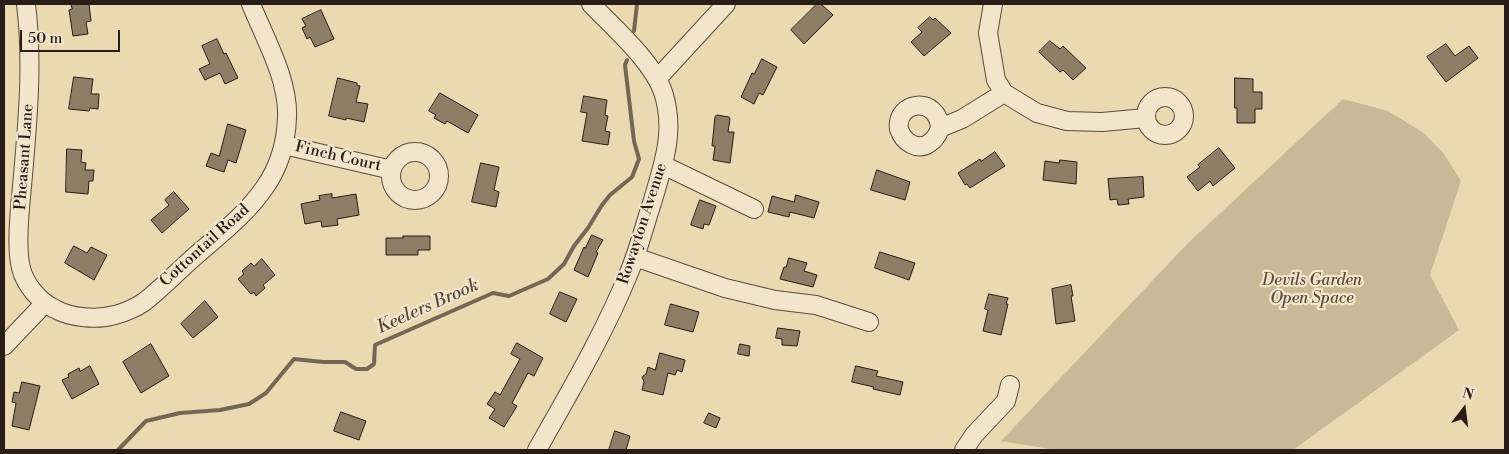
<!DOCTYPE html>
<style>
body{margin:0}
#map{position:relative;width:1509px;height:454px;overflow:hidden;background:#ead9b1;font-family:"Libre Bodoni",serif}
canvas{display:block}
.frame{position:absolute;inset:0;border:5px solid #291d17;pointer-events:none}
.north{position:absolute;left:1439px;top:384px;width:50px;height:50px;-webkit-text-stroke:4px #f1e6cc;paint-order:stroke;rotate:15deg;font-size:14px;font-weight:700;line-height:20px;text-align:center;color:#291d17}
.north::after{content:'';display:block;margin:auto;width:18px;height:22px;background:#291d17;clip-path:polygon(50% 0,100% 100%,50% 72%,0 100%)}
.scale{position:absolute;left:20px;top:30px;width:100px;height:22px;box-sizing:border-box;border:2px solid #291d17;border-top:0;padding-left:6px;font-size:15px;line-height:18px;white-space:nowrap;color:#291d17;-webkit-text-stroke:4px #f1e6cc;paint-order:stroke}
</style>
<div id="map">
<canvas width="1509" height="454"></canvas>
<div class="frame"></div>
<div class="north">N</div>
<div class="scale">50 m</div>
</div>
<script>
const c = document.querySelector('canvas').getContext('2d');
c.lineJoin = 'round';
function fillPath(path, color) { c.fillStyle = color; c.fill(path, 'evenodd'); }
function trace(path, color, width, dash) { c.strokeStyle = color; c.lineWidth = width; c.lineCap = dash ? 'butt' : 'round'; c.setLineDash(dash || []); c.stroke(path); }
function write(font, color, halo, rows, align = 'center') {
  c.font = font + ' "Libre Bodoni",serif'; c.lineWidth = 4.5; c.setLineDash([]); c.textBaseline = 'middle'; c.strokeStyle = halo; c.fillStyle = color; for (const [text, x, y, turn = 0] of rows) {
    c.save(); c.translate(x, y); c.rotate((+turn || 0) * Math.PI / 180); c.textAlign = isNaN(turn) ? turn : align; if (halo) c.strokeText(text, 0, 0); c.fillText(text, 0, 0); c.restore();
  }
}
fillPath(new Path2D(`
 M 1343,99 L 1388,111 L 1424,133 L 1444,154 L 1461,181 L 1430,275 L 1459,330 L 1293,450 L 1056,450 L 1001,441 L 1187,244 Z`), '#c9b997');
trace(new Path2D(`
 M 634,31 L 637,4
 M 118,450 L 146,421 L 180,413 L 220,410 L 249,404 L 266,393 L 294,359 L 323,362 L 345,362 L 356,369 L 367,369 L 374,364 L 375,345 L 493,293 L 509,296 L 548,279 L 564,264 L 574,246 L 588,228 L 602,205 L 610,195 L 632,177 L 639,159 L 634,141 L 625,65 L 627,60`), '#756754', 4);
const building = new Path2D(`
 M 71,4 L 89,4 L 91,21 L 86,22 L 88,34 L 73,36 L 69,10 L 72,9 Z
 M 817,4 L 821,4 L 833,15 L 804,44 L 791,30 Z
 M 321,10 L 334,39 L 315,47 L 310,37 L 307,39 L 302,28 L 306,26 L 302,19 Z
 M 930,17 L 933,20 L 935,18 L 951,33 L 924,56 L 911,42 L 922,32 L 918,28 Z
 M 217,39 L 224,54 L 226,53 L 238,78 L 225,84 L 220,73 L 205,80 L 199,69 L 210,64 L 202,46 Z
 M 1050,41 L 1060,49 L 1063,46 L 1086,68 L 1073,80 L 1063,70 L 1060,72 L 1039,52 Z
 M 1446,44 L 1455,56 L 1469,46 L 1478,58 L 1446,82 L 1427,57 Z
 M 762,59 L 777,67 L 763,95 L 759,93 L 754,104 L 741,97 L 752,73 L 754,74 Z
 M 74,77 L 93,79 L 91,94 L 99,94 L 98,109 L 90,108 L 89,111 L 69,109 Z
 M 338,78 L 357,83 L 357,85 L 360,86 L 356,102 L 368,104 L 364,122 L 346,118 L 346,120 L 329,116 Z
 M 1235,78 L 1253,79 L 1253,92 L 1262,92 L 1262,109 L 1255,109 L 1255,123 L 1237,123 L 1237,108 L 1235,108 Z
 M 440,93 L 478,115 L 468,133 L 447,121 L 445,124 L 434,118 L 436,115 L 429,111 Z
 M 584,96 L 607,100 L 605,115 L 608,116 L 605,131 L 610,132 L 608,145 L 582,141 L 587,113 L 581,112 Z
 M 717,115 L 729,117 L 730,119 L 728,132 L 734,132 L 730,163 L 713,160 L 715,146 L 712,146 L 715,117 Z
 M 228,124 L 246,130 L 236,163 L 228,160 L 224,172 L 206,166 L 211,153 L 219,156 Z
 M 1219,148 L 1235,168 L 1213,186 L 1210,181 L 1198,191 L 1187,177 L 1200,167 L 1198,165 Z
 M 67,149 L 82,150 L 81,162 L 86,163 L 85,170 L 94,170 L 93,181 L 89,181 L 88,194 L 66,192 Z
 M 995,152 L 1005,166 L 970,188 L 967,184 L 965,185 L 958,173 L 980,159 L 981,161 Z
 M 1060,160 L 1077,162 L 1076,184 L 1043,180 L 1045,161 L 1059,163 Z
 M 481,163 L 499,167 L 494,190 L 499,192 L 496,207 L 472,202 Z
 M 877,170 L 910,182 L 905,200 L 871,190 Z
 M 1143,177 L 1144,197 L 1128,199 L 1129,204 L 1118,205 L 1117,199 L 1110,200 L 1108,179 Z
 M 174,192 L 189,209 L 162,233 L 151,220 L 169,205 L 165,200 Z
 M 332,194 L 332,198 L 356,194 L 359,215 L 337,219 L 338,225 L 322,227 L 321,221 L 305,224 L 301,204 L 320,200 L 319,196 Z
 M 796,195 L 819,202 L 814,218 L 790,212 L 789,217 L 768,212 L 772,196 L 794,202 Z
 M 700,200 L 716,206 L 709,225 L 704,224 L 703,229 L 691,225 Z
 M 592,235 L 603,240 L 596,252 L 598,253 L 588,277 L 574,270 L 584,247 L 585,248 Z
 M 403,236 L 430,236 L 430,250 L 418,250 L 418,255 L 386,255 L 386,238 L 403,238 Z
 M 74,246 L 87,253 L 91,247 L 107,255 L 94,280 L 65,263 Z
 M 880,252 L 915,263 L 909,280 L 875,268 Z
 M 789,258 L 807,263 L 804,271 L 817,275 L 813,287 L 780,279 L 784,267 L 786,267 Z
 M 262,259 L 275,275 L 263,285 L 265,288 L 256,296 L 254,292 L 251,294 L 238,279 L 244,274 L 242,271 L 251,263 L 254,266 Z
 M 1071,285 L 1073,296 L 1071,296 L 1075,321 L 1056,324 L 1052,289 Z
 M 560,292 L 577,299 L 566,322 L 550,314 Z
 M 989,294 L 1008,298 L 1006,304 L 1008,304 L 1001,335 L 983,331 L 988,310 L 985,309 Z
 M 205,301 L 218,317 L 193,338 L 181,324 Z
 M 671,304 L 699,312 L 693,332 L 665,325 Z
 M 778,328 L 800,331 L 797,346 L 782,345 L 782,339 L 776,338 Z
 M 517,343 L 543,358 L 534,376 L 528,373 L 512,403 L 517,406 L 504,427 L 489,418 L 495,409 L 487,404 L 495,392 L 500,395 L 520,359 L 511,354 Z
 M 151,344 L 169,376 L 141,393 L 123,362 Z
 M 740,344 L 750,346 L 749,356 L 738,354 Z
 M 660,353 L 685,360 L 682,372 L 677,370 L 675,375 L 668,373 L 663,395 L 642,390 L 644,382 L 642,377 L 646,374 L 648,367 L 655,370 Z
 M 90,366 L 99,384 L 72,399 L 62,380 L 69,377 L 68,374 L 79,368 L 80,371 Z
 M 856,366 L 878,371 L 876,376 L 903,382 L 900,395 L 873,389 L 874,387 L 852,382 Z
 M 22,382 L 40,386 L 29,430 L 12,426 L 16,403 L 12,402 L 14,392 L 19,393 Z
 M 341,412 L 366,421 L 359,440 L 334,431 Z
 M 709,413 L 720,418 L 716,428 L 704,423 Z
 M 615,431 L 630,436 L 626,450 L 609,450 Z`);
fillPath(building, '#8d7f67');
trace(building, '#291d17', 1);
const minor = new Path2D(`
 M 26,4 C 33,61 28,118 23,175 C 21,200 15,245 21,268 C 25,285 40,302 55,309 C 71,318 97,320 115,315 C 124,313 137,307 144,302 C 161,289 177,272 193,258 C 218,236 246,215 265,187 C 279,167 286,142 287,118 C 289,80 265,39 251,4
 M 993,4 L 988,33 L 996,80 L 1004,93 L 1037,113 L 1067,121 L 1102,122 L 1146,118
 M 657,79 L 726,4
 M1146 116a19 19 0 1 1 38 0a19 19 0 1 1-38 0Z
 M 940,128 C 938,95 895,101 899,129 C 901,135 905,141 911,144 C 924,151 936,141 940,128 L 962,119 L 1004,93
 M 284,145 L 392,170
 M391 176a24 24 0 1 1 48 0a24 24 0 1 1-48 0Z
 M 663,165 L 754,209
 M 635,257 L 725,288 L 775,300 L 816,305 L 869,322
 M 4,346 L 44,304
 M 537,450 C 569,393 603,336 628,275 C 638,252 644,227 652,203 C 663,165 676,131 663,92 C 653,62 613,27 591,4
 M 964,450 L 974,435 L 1006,401 L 1010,385`);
trace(minor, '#594c3e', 20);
trace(minor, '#f1e6cc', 18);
write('16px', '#291d17', '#f1e6cc', [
 ["Pheasant Lane",25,157,-86],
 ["Finch Court",338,157,13],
 ["Rowayton Avenue",643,224,-72],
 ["Cottontail Road",205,246,-42]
]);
write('italic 16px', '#594c3d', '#f1e6cc', [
 ["Devils Garden",1312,281],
 ["Open Space",1312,299]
]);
write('italic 18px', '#55483b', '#f1e6cc', [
 ["Keelers Brook",428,307,-24]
]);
</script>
